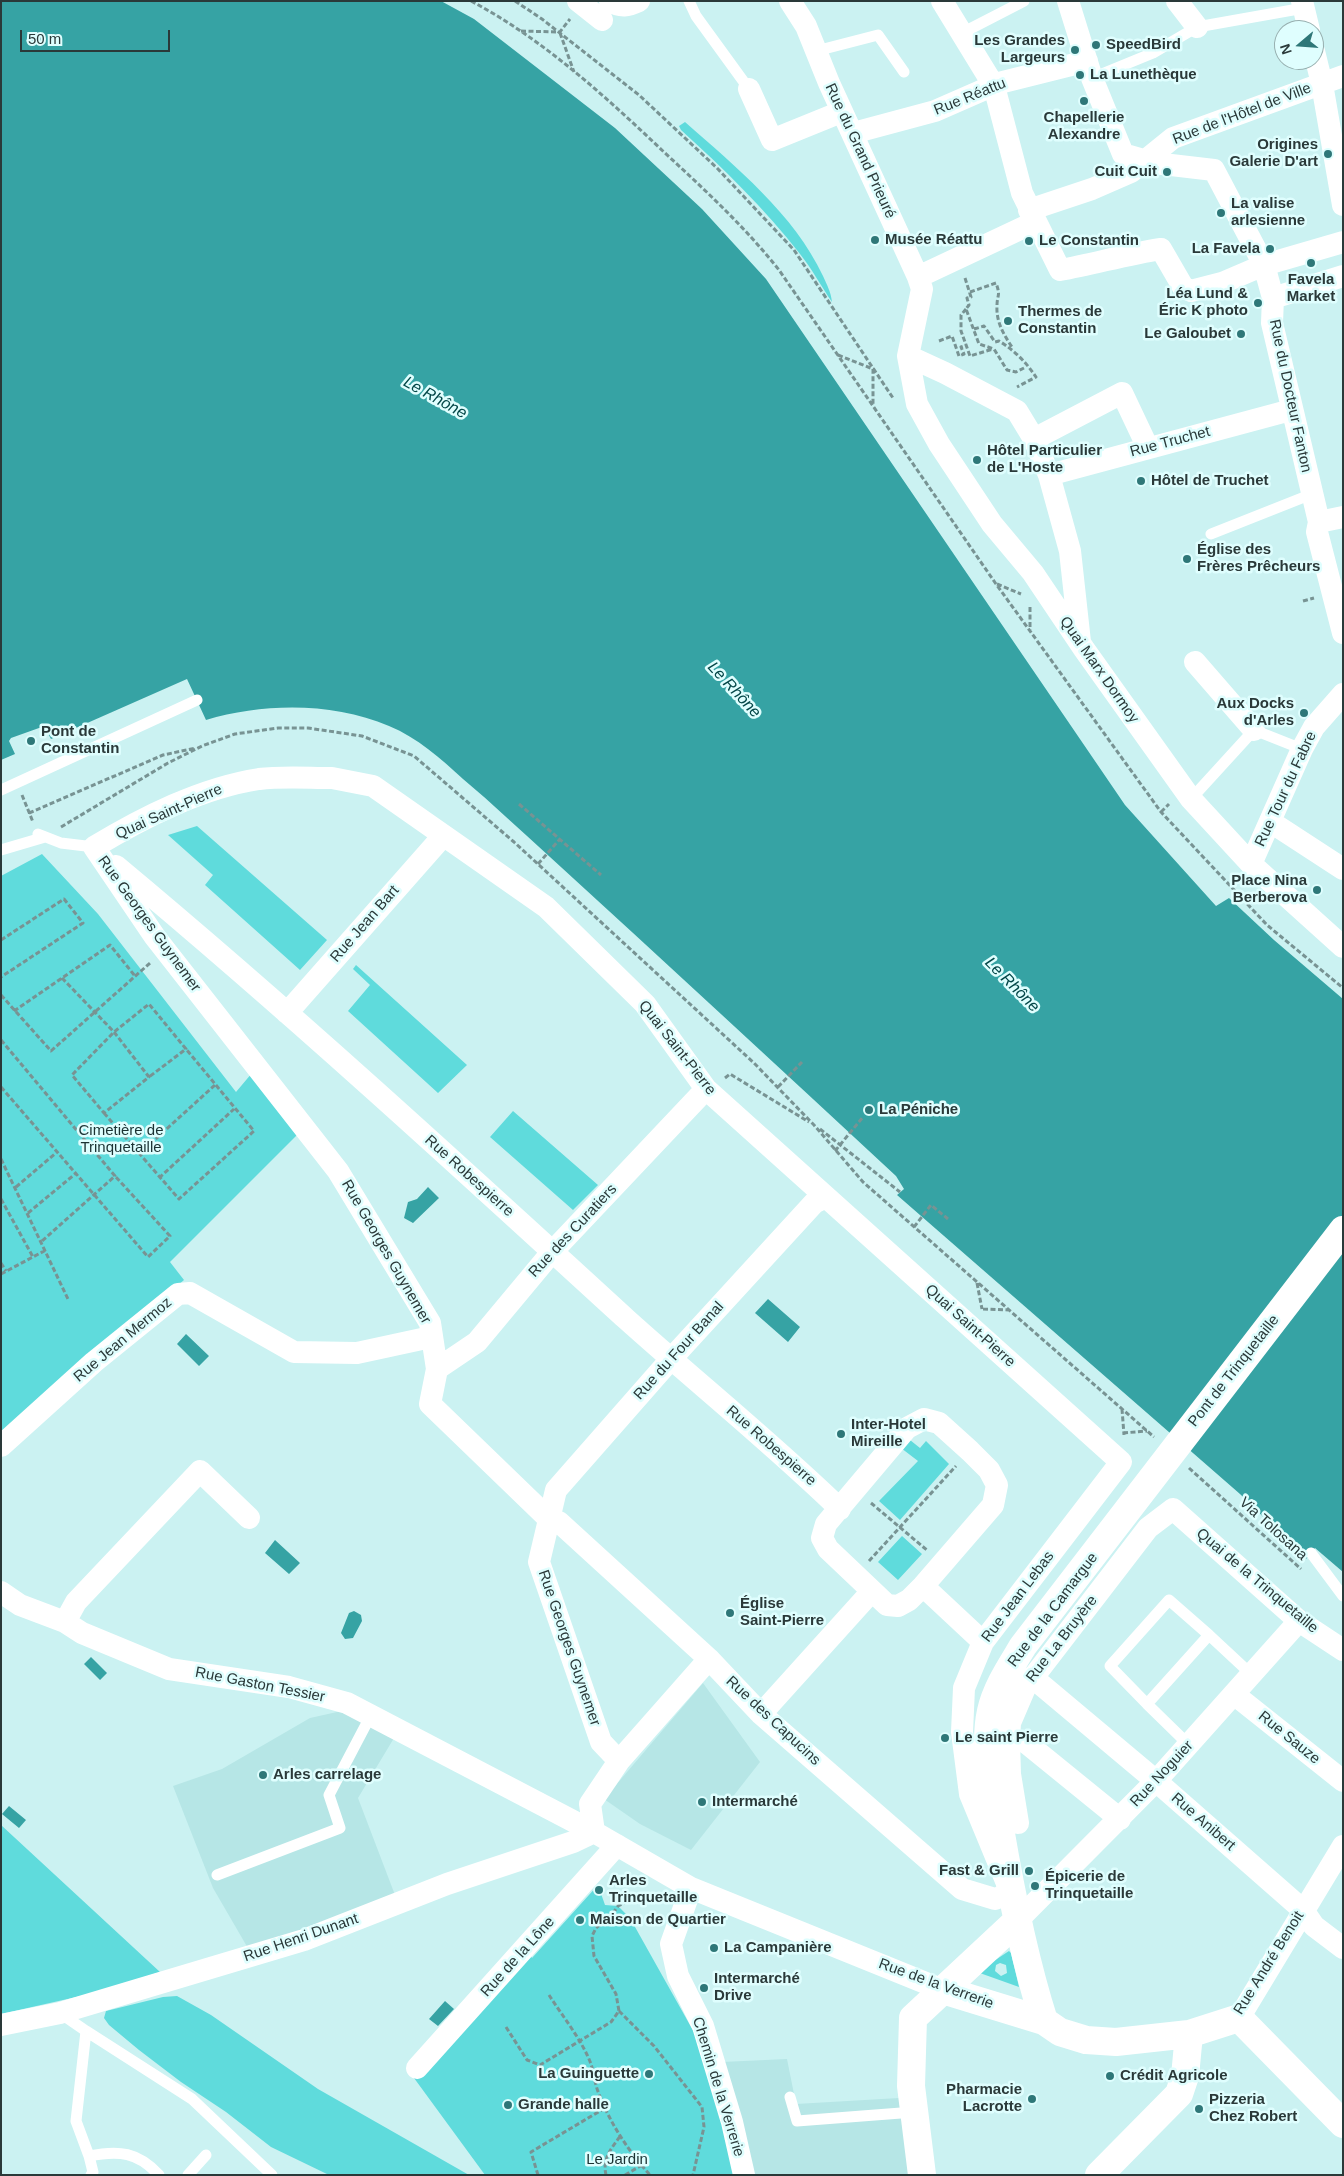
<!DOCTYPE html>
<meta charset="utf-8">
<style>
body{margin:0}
#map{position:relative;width:1344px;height:2176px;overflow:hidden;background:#cbf2f2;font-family:Arial,sans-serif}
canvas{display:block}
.frame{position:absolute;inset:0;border:2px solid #2a3939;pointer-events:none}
.north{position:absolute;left:1274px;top:20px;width:50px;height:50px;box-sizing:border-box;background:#dffefe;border:1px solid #97afaf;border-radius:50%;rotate:252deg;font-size:14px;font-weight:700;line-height:20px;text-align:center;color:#2a3939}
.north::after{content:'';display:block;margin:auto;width:18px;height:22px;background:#2e7778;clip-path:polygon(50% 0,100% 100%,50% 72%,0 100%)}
.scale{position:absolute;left:20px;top:30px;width:150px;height:22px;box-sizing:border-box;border:2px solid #2a3939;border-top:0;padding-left:6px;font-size:15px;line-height:18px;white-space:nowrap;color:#2a3939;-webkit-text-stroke:4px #dffefe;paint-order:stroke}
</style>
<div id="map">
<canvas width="1344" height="2176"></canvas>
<div class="frame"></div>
<div class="north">N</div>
<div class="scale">50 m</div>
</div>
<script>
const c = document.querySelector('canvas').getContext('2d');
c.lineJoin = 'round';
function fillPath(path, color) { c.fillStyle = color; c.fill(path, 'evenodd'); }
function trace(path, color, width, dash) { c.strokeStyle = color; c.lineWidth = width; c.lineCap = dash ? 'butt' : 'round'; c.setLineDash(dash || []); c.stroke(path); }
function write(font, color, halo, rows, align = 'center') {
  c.font = font + ' Arial,sans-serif'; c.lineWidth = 5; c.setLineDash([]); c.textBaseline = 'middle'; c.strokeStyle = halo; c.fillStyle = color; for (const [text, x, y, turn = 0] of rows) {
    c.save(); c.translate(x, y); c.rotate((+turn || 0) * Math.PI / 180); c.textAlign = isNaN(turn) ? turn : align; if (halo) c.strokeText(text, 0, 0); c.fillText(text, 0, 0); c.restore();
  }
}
fillPath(new Path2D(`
 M 703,1683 L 760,1762 L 691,1850 L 640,1824 L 604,1799 Z
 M 346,1710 L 394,1738 L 358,1798 L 395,1895 L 249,1950 L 213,1888 L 173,1786 L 222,1769 L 310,1718 Z
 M 787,2059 L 796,2104 L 899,2098 L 909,2175 L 750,2175 L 722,2062 Z`), '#b6e6e6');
fillPath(new Path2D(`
 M 685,122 C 736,167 794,214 823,276 C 827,285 831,292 832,302 C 821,286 812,269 800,254 C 765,209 723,168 681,130 L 679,126 Z
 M 197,826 L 327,940 L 300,970 L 205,885 L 213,875 L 168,835 Z
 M 42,854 L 98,914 L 236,1092 L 252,1073 L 300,1132 L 170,1262 L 184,1280 L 1,1440 L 1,876 Z
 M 356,965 L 467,1065 L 438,1093 L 348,1011 L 370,985 L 353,969 Z
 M 513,1111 L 598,1185 L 573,1210 L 490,1137 Z
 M 910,1440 L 920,1448 L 926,1441 L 949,1464 L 900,1520 L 879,1501 L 918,1461 L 901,1448 Z
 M 902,1536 L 922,1554 L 898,1580 L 878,1562 Z
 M 1,1825 L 160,1972 L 103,1991 L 1,2014 Z
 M 598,1885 L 605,1905 L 618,1906 L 630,1918 L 695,2034 L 737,2175 L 485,2175 L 414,2078 L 531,1956 L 532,1958 Z
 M 1009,1951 L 1011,1953 L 1019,1987 L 977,1972 ZM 1000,1963 L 1006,1965 L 1007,1973 L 1001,1976 L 995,1971 L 996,1965 Z
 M 177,1996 L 211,2015 L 318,2089 L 469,2175 L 329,2175 L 271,2147 L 226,2112 L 181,2082 L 139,2050 L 109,2025 L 104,2018 L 106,2011 L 163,1997 Z`), '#5fdbdc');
fillPath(new Path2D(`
 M 1,1 L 441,1 L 474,19 L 615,128 L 702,209 L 766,279 L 1125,805 L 1216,906 L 1229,898 L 1274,940 L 1343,999 L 1343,1572 L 1315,1548 L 1306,1559 L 1240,1494 L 897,1195 L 904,1189 L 896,1176 C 781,1069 666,963 550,857 C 521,831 493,804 463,779 C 440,758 418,738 389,726 C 332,702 264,703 206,720 L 187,679 L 51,739 L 45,728 L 39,728 L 11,738 L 9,741 L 15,754 L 1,760 Z
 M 428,1187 L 439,1198 L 413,1223 L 404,1218 L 408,1202 L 417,1199 Z
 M 768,1299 L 800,1327 L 788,1342 L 755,1313 Z
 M 186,1334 L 209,1356 L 199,1366 L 177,1344 Z
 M 275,1540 L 300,1563 L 289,1574 L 265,1553 Z
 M 354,1611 L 361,1615 L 362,1621 L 353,1638 L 345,1639 L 341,1633 L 349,1613 Z
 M 91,1657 L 107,1673 L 100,1680 L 84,1664 Z
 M 9,1806 L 26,1820 L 19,1828 L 2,1814 Z
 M 445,2001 L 454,2009 L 438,2026 L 429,2019 Z`), '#36a3a4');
trace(new Path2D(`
 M 471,1 C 543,39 606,97 665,153 C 705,190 745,227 779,270 L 996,584 L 1161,812 L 1267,925 L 1343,988
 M 515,1 L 542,19 L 639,95 L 717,168 L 794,250 L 893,398
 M 521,31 L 559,32
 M 559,33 L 570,19
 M 560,33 L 574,72
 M 965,278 L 971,297 L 967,298 L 969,305 L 966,309 L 979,344 L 994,349 L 1007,370 L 1016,372 L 1024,368
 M 970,292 L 996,283 C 1001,297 997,294 997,306 C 996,322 1004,335 1012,347
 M 966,309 L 961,315 L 961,331 L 970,356 L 993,349
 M 974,329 L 984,326 L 995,342 L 999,341 C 1014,350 1026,362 1036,377 L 1017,387
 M 939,341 L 952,336 L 959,356 L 964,354 L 961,347 L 966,345
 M 838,355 L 873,369 L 873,405
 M 997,584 L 1021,594
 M 1303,601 L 1314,598
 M 1030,607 L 1030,630
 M 22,795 L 33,822
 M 519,804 L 601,875
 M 1161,812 L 1169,804
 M 29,813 L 163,755 L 196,748
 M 61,827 L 168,763 L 202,746 L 235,734 L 278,728 L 308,728 L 362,736 L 414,756 L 514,842 L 754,1063 L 814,1125 L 863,1182 L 1154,1437
 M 538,864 L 560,839
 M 1,940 L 64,899 L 83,923 L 1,977
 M 62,978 L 114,1032 L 149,1077 L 104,1113 L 72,1075 L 114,1032 L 149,1004 L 186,1049 L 149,1077
 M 1,995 L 51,1051 L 150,963
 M 14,1011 L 110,945 L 135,976
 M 1,1040 L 115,1176 L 42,1241
 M 725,1078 L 730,1074 L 809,1122
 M 1,1087 L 148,1257 L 170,1236 L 115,1176
 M 778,1087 L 802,1062
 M 104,1113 L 179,1199 L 254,1131 L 186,1049
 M 820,1129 L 900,1192
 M 835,1151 L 863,1117
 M 139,1154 L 215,1085
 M 1,1159 L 68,1299
 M 159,1178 L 234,1109
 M 16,1187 L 57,1152
 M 1,1199 L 33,1257
 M 28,1213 L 75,1174
 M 914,1227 L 931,1205 L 948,1219
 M 1,1263 L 6,1271
 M 1,1274 L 46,1250
 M 977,1283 L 982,1309
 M 983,1309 L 1009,1310
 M 1122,1409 L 1124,1435
 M 1123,1433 L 1147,1431
 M 1189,1468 L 1301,1569
 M 871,1503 L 928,1551
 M 869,1561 L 956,1466
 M 549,1995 C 563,2017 582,2040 591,2064 C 594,2074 595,2085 599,2094 C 610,2123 629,2152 650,2175
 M 619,2011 L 654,2046 L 702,2107 L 704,2127 L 693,2175
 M 506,2027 L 527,2060 L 540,2065 L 611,2022 L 619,2011 L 616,1994 L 594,1956 L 592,1936 L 596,1928 L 611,1916 L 618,1906 L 626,1902
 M 538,2175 L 531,2152 L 605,2108
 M 606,2175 C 602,2158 612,2148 621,2135
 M 625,2175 L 642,2165`), '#789393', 3, [5, 2.5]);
trace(new Path2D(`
 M 689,1 L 696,16 L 749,89
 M 962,33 L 1024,1
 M 816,51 L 878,35 L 904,72
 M 1092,78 L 1153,53 L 1197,27 L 1304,8
 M 1211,534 L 1312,494
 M 1,790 L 197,700
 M 1191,799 L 1254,730 L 1302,749
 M 38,834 L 61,843 L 94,847
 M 1,850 L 45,837
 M 1311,1553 L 1343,1596
 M 1147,1704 L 1110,1666 L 1169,1600 L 1209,1635
 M 1189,1745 L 1147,1704 L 1209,1635 L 1252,1675
 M 217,1875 L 340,1828 L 329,1795 L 371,1715
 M 60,2013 L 86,2031 L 76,2121 L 89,2156 C 119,2150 138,2152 159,2175
 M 86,2031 L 192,2099 L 272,2175
 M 790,2097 L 797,2121 L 914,2112
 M 89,2156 L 93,2172 L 91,2175
 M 188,2175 L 206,2155`), '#fff', 11);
trace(new Path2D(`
 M 578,1 L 602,20
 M 610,1 C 621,8 628,6 639,1
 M 790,1 L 806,26 L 829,83 L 918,277 L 922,289 L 908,356 L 917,404 L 939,444 L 992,524 L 1033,573 L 1084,649 L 1191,799 L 1251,864 L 1343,947
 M 942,1 L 994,86 L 1022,193 L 1060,270 C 1094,264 1127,254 1161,249 L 1183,287 L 1191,291 L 1222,283 L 1264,265 L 1343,242
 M 1068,1 L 1092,78 L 1123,154 L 1154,163 L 1214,170 L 1264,265 L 1273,298 L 1272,323 L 1319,522 L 1317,532 L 1343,633
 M 1177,1 L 1197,27
 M 1302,1 L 1309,30
 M 1314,51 L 1322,84 L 1343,205
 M 749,89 L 772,140 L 841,112
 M 853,133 L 935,111 L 999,83 L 1087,61
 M 1029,210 L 1092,189 L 1131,172 L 1173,138 L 1343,76
 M 918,277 L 1035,222
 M 1273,298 L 1343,276
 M 908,356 L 945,373 L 1017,411 L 1034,439 L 1049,475 L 1070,551 L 1080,642
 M 1034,439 L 1122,393 L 1148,448
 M 1049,475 L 1291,410
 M 1319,522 L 1343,517
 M 1195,662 L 1254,730
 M 332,778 L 373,786 L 546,907 L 645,1004 L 706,1089 L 1121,1462 L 983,1642 L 964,1688 L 962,1732 L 970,1794 L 1011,1893 L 995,1899 L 962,1889 L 761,1714 L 709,1659 L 559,1522 L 548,1518 L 430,1404 L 437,1369 L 430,1323 L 338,1171 L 155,937 L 94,847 C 144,817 201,788 259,779 C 282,776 308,778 332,778 Z
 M 1269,826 L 1277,826 L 1343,869
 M 1251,864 L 1302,749 L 1314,727 L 1343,694
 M 116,866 C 290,1011 458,1165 625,1318 C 696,1382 771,1442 840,1509
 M 287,1013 L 443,836
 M 437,1369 L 477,1342 L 552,1252 L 706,1089
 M 924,1419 L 939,1423 L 970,1451 L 989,1470 L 997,1485 L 993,1505 L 923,1586 L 909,1600 L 898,1606 L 887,1605 L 828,1549 L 822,1538 L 826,1524 L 907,1428 Z
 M 1,1446 L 94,1362 L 178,1294 L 190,1293 L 294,1352 L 357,1353 L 431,1337
 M 923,1586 L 983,1642
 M 1,1592 L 20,1605 L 65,1622 L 82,1633 L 169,1669 L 289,1687 L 347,1703 L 594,1832 L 691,1888 L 943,1990
 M 65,1622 L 76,1602 L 200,1471 L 249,1518
 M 1032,1677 L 1156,1781 L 1303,1910 L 1314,1926 L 1343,1948
 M 1235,1695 L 1343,1781
 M 761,1714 L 872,1591
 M 1009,1741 L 1024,1741 L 1120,1819
 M 619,1761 L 601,1742 L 539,1562 L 556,1490 L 671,1359 L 814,1203 L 826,1197
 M 1018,1823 L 1010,1774 L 1009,1741 L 1010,1723 L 1025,1688 L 1148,1528 L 1173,1509 L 1299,1621 L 1343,1650
 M 594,1832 L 590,1804 L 619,1761 L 709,1659
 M 691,1888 L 671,1944 L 678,1976 L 703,2026 L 732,2122 L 744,2175
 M 1018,1920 L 1156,1781 L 1299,1621
 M 1239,2018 L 1343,1846
 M 1,2025 L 60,2013 L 304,1940 L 447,1884 L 573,1842 L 594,1832
 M 417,2068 L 617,1845`), '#fff', 22);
trace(new Path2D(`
 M 943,1990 L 1044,2021 L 1060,2032 L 1086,2040 L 1116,2042 L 1189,2034 L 1239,2018 L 1343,2124
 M 1044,2021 C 1024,1958 1011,1893 1000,1828 C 993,1792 983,1747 991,1711 C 996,1688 1011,1666 1023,1646 L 1343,1230
 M 922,2175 L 911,2086 L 913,2018 L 1018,1920
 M 1099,2175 L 1179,2094 L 1185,2076 L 1189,2034`), '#fff', 28);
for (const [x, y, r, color] of [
 [1096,45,5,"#2e7778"],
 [1075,50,5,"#2e7778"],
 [1080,75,5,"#2e7778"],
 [1084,101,5,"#2e7778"],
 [1328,154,5,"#2e7778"],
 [1167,172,5,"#2e7778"],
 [1221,213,5,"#2e7778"],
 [875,240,5,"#2e7778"],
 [1029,241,5,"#2e7778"],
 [1270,249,5,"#2e7778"],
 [1311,263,5,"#2e7778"],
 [1258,303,5,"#2e7778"],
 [1008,321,5,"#2e7778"],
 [1241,334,5,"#2e7778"],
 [977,460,5,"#2e7778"],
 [1141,481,5,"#2e7778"],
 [1187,559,5,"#2e7778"],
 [1304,713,5,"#2e7778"],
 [31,741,5,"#2e7778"],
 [1317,890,5,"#2e7778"],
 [869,1110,5,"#2e7778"],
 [841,1434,5,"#2e7778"],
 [730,1613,5,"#2e7778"],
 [945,1738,5,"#2e7778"],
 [263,1775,5,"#2e7778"],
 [702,1802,5,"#2e7778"],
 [1029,1871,5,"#2e7778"],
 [1035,1886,5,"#2e7778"],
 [599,1890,5,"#2e7778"],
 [580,1920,5,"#2e7778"],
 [714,1948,5,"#2e7778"],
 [704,1988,5,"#2e7778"],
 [649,2074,5,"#2e7778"],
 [1110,2076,5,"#2e7778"],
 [1032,2099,5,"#2e7778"],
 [508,2105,5,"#2e7778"],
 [1199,2109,5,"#2e7778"]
]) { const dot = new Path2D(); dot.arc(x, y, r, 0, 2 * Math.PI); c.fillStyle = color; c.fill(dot); trace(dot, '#dffefe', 2); }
write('bold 15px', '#2a3939', '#dffefe', [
 ["Les Grandes",1065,41,"right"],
 ["Largeurs",1065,58,"right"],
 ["SpeedBird",1106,45],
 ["La Lunethèque",1090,75],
 ["Chapellerie",1084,118,"center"],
 ["Alexandre",1084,135,"center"],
 ["Origines",1318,145,"right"],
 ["Galerie D'art",1318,162,"right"],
 ["Cuit Cuit",1157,172,"right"],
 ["La valise",1231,204],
 ["arlesienne",1231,221],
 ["Musée Réattu",885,240],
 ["Le Constantin",1039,241],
 ["La Favela",1260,249,"right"],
 ["Favela",1311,280,"center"],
 ["Market",1311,297,"center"],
 ["Léa Lund &",1248,294,"right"],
 ["Éric K photo",1248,311,"right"],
 ["Thermes de",1018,312],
 ["Constantin",1018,329],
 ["Le Galoubet",1231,334,"right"],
 ["Hôtel Particulier",987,451],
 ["de L'Hoste",987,468],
 ["Hôtel de Truchet",1151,481],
 ["Église des",1197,550],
 ["Frères Prêcheurs",1197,567],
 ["Aux Docks",1294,704,"right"],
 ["d'Arles",1294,721,"right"],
 ["Pont de",41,732],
 ["Constantin",41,749],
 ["Place Nina",1307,881,"right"],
 ["Berberova",1307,898,"right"],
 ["La Péniche",879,1110],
 ["Inter-Hotel",851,1425],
 ["Mireille",851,1442],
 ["Église",740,1604],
 ["Saint-Pierre",740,1621],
 ["Le saint Pierre",955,1738],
 ["Arles carrelage",273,1775],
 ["Intermarché",712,1802],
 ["Fast & Grill",1019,1871,"right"],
 ["Épicerie de",1045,1877],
 ["Trinquetaille",1045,1894],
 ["Arles",609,1881],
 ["Trinquetaille",609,1898],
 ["Maison de Quartier",590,1920],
 ["La Campanière",724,1948],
 ["Intermarché",714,1979],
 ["Drive",714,1996],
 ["La Guinguette",639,2074,"right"],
 ["Crédit Agricole",1120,2076],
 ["Pharmacie",1022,2090,"right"],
 ["Lacrotte",1022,2107,"right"],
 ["Pizzeria",1209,2100],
 ["Chez Robert",1209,2117],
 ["Grande halle",518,2105]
], 'left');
write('15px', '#2a3939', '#dffefe', [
 ["Rue Réattu",970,97,-22],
 ["Rue de l'Hôtel de Ville",1242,114,-21],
 ["Rue du Grand Prieuré",860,151,65],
 ["Rue du Docteur Fanton",1290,396,78],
 ["Rue Truchet",1170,442,-15],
 ["Quai Marx Dormoy",1099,670,55],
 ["Rue Tour du Fabre",1286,789,-65],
 ["Quai Saint-Pierre",169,812,-24],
 ["Rue Georges Guynemer",149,924,54],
 ["Rue Jean Bart",365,924,-49],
 ["Quai Saint-Pierre",677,1048,52],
 ["Rue Robespierre",469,1176,42],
 ["Rue des Curatiers",573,1231,-47],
 ["Rue Georges Guynemer",386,1252,60],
 ["Quai Saint-Pierre",970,1326,42],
 ["Rue Jean Mermoz",123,1340,-40],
 ["Rue du Four Banal",679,1351,-48],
 ["Pont de Trinquetaille",1234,1371,-52],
 ["Rue Robespierre",771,1446,41],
 ["Via Tolosana",1273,1529,42],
 ["Quai de la Trinquetaille",1257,1581,40],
 ["Rue Jean Lebas",1018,1597,-53],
 ["Rue de la Camargue",1053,1610,-53],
 ["Rue La Bruyère",1062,1639,-52],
 ["Rue Georges Guynemer",569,1648,71],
 ["Rue Gaston Tessier",260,1685,11],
 ["Rue des Capucins",773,1721,43],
 ["Rue Sauze",1289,1738,39],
 ["Rue Noguier",1162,1774,-47],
 ["Rue Anibert",1203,1822,41],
 ["Rue Henri Dunant",301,1938,-19],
 ["Rue de la Lône",518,1957,-48],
 ["Rue André Benoit",1269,1963,-58],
 ["Rue de la Verrerie",936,1984,20],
 ["Chemin de la Verrerie",718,2087,73]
]);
write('15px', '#1b3233', '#dffefe', [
 ["Cimetière de",121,1131],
 ["Trinquetaille",121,1148],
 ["Le Jardin",617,2160]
]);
write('italic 16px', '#044748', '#dffefe', [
 ["Le Rhône",435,398,29],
 ["Le Rhône",734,690,47],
 ["Le Rhône",1012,985,45]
]);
</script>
